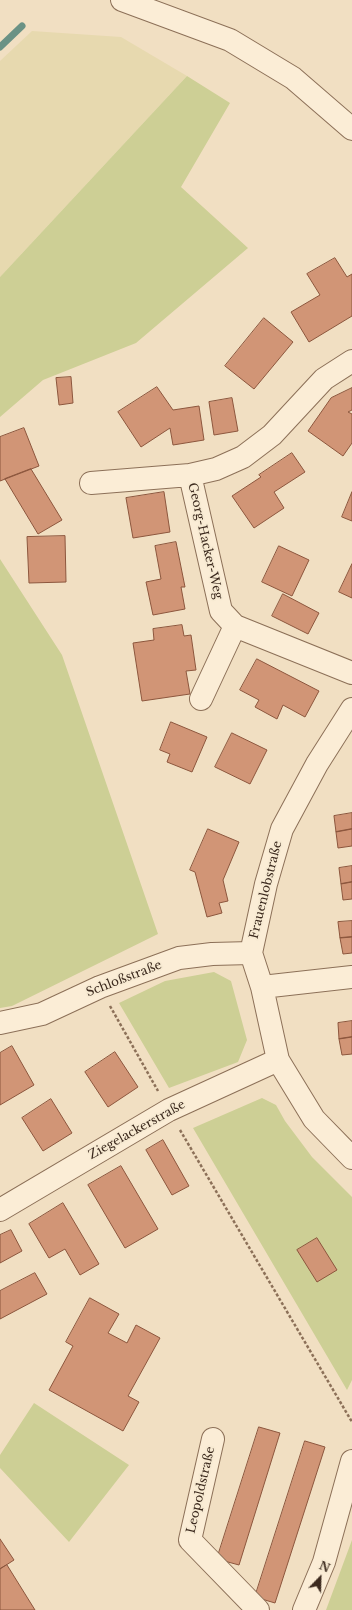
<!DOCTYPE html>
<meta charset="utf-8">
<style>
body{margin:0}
#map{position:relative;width:352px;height:1610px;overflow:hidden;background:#f1dfc2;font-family:"Libre Baskerville",serif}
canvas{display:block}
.north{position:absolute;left:300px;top:1558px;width:40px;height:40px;-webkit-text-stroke:3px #f7ead2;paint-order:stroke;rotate:23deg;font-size:11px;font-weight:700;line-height:16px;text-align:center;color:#3b291d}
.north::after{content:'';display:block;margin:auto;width:14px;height:18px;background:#3b291d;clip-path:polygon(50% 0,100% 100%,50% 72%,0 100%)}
</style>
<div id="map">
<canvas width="352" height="1610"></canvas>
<div class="north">N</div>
</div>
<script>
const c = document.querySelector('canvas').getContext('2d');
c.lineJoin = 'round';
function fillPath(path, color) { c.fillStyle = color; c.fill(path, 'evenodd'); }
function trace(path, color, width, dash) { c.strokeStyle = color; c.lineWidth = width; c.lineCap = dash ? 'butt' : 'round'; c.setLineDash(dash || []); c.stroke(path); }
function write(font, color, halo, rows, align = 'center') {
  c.font = font + ' "Libre Baskerville",serif'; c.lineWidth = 3.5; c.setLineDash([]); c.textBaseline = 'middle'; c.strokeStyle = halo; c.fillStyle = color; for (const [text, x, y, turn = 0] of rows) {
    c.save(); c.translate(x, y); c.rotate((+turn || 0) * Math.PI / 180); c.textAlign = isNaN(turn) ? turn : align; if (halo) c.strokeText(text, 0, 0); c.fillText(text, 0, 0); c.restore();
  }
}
fillPath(new Path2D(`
 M 32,31 L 121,37 L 187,76 L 0,277 L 0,61 Z`), '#e7d9af');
fillPath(new Path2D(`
 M 187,76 L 230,103 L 181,187 L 248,248 L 136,343 L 43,380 L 0,417 L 0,277 Z
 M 0,559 L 62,655 L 158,934 L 12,1006 L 0,1008 Z
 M 214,972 L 231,981 L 247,1040 L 238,1062 L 169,1088 L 119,1003 L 165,981 Z
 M 262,1098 L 276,1105 L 285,1121 L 312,1157 L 352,1197 L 352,1380 L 347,1390 L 193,1128 Z
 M 34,1403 L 129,1465 L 69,1542 L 0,1468 L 0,1455 Z
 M 352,1540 L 352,1610 L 326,1610 Z`), '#cdcf95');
trace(new Path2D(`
 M 0,47 L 22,26`), '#6b9285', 7);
const building = new Path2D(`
 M 335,258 L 347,277 L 352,274 L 352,316 L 309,342 L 291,312 L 320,295 L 307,274 Z
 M 264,318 L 293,342 L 254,389 L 225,366 Z
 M 71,377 L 73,403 L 59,405 L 56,378 Z
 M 157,387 L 173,410 L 199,406 L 204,440 L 173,445 L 170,428 L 141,447 L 118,412 Z
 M 352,388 L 352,410 L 348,412 L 352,414 L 352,443 L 343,456 L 308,431 L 331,398 Z
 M 232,398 L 238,431 L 214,435 L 209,402 Z
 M 24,428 L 39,466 L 0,481 L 0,437 Z
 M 292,453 L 305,472 L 274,492 L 284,508 L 254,528 L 232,496 L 261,477 L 259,475 Z
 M 31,469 L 62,520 L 38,534 L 5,479 Z
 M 164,492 L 170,532 L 133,538 L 126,498 Z
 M 352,492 L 352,521 L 342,517 Z
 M 65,536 L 66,582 L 29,583 L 27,537 Z
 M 176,542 L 185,587 L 181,587 L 185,609 L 153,615 L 146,582 L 161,579 L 155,546 Z
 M 279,546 L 309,560 L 292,596 L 262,582 Z
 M 352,564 L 352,598 L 339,592 Z
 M 283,594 L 319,613 L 308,634 L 272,616 Z
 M 182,625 L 184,636 L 191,635 L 196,670 L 186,671 L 190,694 L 142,701 L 133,643 L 154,640 L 153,629 Z
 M 257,659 L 319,691 L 305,717 L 283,705 L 277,719 L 255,707 L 259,700 L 240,690 Z
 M 171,722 L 207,737 L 192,772 L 167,762 L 170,754 L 160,750 Z
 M 232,733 L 267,750 L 250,784 L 215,767 Z
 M 352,813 L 352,829 L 336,832 L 334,816 Z
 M 208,829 L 239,842 L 223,880 L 228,901 L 219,903 L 222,913 L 207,917 L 195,872 L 190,870 Z
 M 352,829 L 352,846 L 338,848 L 336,832 Z
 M 352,866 L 352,882 L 341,884 L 339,868 Z
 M 352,882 L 352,899 L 343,900 L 341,884 Z
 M 352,921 L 352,937 L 340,938 L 338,922 Z
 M 352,937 L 352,953 L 343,954 L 340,938 Z
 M 352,1021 L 352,1037 L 339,1039 L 338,1023 Z
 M 352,1037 L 352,1054 L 342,1055 L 339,1039 Z
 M 12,1046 L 34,1085 L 0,1105 L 0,1053 Z
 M 115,1052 L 138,1087 L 108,1107 L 85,1072 Z
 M 51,1099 L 72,1133 L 43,1151 L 22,1118 Z
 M 163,1140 L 189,1186 L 172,1195 L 146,1150 Z
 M 121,1166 L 158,1229 L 125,1248 L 88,1185 Z
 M 63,1203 L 99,1264 L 80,1275 L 65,1249 L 49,1258 L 29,1224 Z
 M 11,1230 L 22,1251 L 0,1263 L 0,1235 Z
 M 317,1238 L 337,1270 L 317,1282 L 297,1250 Z
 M 35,1273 L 47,1294 L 0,1319 L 0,1291 Z
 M 90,1298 L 119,1314 L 108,1333 L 127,1343 L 136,1325 L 160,1338 L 128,1396 L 139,1402 L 123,1431 L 49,1390 L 73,1346 L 66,1342 Z
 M 259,1427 L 280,1433 L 239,1565 L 217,1559 Z
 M 305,1441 L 325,1447 L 275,1603 L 255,1597 Z
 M 0,1539 L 14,1560 L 0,1569 Z
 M 7,1565 L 35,1610 L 0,1610 L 0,1569 Z`);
fillPath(building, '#d19576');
trace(building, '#8c563d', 1);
const street = new Path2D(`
 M 122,0 L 230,40 L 293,78 L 352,129
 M 190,475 L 221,611 L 235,626 L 352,673
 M 91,483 L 190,475 L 216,469 L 243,457 L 272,435 L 324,379 L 352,361
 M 201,699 L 235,626
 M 352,709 L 317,764 L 282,829 L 266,884 L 251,953 L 262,987 L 278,1060 L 314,1119 L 352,1158
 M 262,987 L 352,977
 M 0,1023 L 42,1014 L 100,987 L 179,958 L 212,954 L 251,953
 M 0,1210 L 169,1110 L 278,1060
 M 213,1439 L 190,1540 L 258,1610
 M 304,1610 L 324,1562 L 352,1461`);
trace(street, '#8c7058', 24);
trace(new Path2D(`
 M 110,1006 L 158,1091
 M 180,1130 L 352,1422`), '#8c7058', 2.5, [3, 2]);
trace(street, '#fbedd6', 22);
write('12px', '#3b291d', '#f7ead2', [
 ["Georg-Hacker-Weg",205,541,77],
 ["Frauenlobstraße",266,890,-76],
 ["Schloßstraße",124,979,-21],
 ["Ziegelackerstraße",137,1130,-29],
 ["Leopoldstraße",201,1490,-77]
]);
</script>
